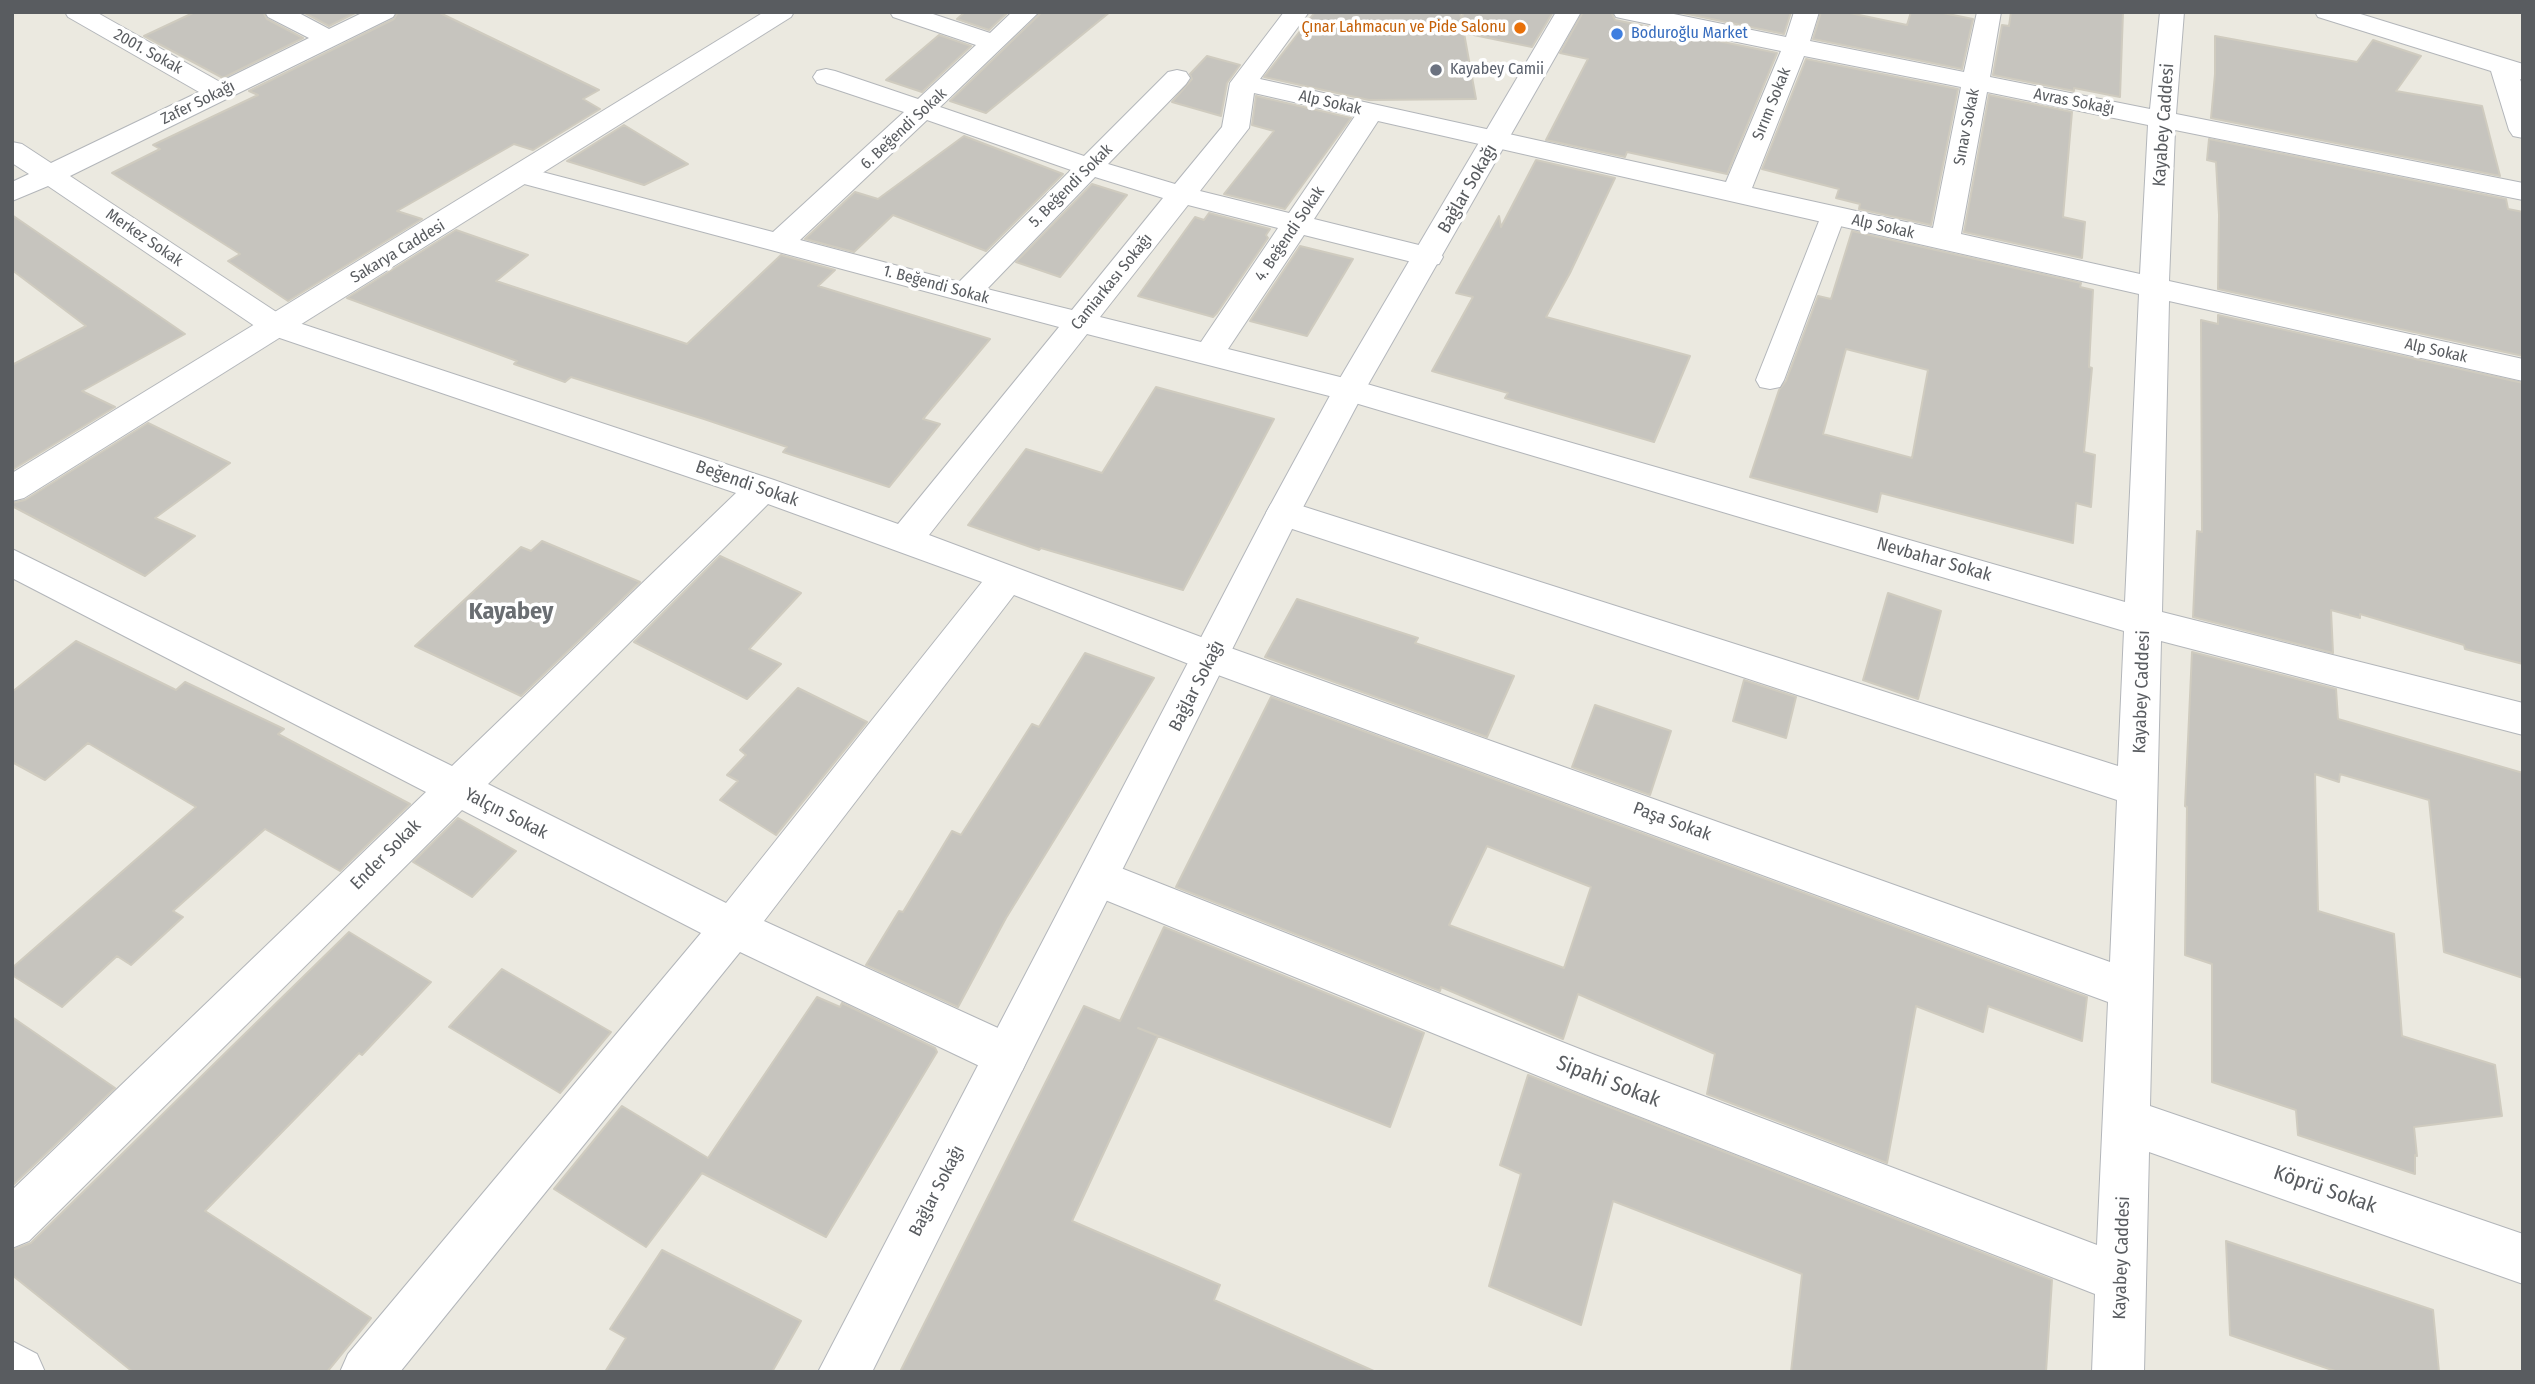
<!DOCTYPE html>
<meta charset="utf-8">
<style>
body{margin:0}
#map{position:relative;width:2535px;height:1384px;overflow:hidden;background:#ebe9e0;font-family:"Fira Sans Condensed",sans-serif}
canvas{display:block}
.frame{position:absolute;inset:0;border:14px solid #595c60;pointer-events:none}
</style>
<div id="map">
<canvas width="2535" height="1384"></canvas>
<div class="frame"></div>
</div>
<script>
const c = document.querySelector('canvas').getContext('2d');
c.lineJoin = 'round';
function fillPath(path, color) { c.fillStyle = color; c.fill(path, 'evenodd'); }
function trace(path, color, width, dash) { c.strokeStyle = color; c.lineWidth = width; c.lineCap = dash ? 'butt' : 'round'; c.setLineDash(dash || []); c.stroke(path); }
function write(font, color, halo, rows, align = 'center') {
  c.font = font + ' "Fira Sans Condensed",sans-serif'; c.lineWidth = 7; c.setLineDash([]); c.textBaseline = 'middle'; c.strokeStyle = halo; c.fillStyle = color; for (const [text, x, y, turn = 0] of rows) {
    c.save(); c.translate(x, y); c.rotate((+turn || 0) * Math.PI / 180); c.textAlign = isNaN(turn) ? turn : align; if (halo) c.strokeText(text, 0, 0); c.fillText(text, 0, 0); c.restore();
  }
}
const building = new Path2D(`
 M 195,12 L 263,12 L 267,19 L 303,38 L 223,78 L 144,36 Z
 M 303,12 L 357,12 L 329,26 Z
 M 398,12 L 438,12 L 599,90 L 583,99 L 600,109 L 533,150 L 514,144 L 397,211 L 422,219 L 288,301 L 228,261 L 240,254 L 112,173 L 160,149 L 153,145 L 258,95 L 249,91 L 394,19 Z
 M 965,12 L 1008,12 L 989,30 L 957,19 Z
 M 1042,12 L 1110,12 L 986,113 L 950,101 Z
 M 1315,12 L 1460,12 L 1462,23 L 1463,12 L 1553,12 L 1532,47 L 1464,33 L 1476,99 L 1369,100 L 1264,77 Z
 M 1583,12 L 1611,12 L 1615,20 L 1777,53 L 1727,174 L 1627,152 L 1625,157 L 1546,140 L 1588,59 L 1560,53 Z
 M 1678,12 L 1791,12 L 1784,34 Z
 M 1821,12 L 1845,12 L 1907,25 L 1911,12 L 1938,12 L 1973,19 L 1962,69 L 1813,39 Z
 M 2011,12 L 2123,12 L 2120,97 L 2074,88 L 2074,91 L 1993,75 L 2002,25 L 2009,26 Z
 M 939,35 L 971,46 L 922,92 L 886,80 Z
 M 2215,36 L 2357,62 L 2373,40 L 2421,56 L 2396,91 L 2482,106 L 2500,176 L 2211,118 L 2215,74 Z
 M 1207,56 L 1240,65 L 1227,83 L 1221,116 L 1172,102 L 1192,79 L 1190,74 Z
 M 1806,59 L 1958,89 L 1931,225 L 1859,209 L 1860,204 L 1836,198 L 1839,189 L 1762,169 Z
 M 1989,95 L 2072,112 L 2063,217 L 2085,222 L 2082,258 L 1964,232 Z
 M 1256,96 L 1351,118 L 1285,209 L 1224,194 L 1274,131 L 1252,125 Z
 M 624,125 L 688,164 L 644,185 L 567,161 Z
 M 964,136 L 1063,174 L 986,251 L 893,215 L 854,252 L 805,239 L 855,192 L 878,199 Z
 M 2209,139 L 2506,199 L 2508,209 L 2523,212 L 2523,356 L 2218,289 L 2219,215 L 2216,162 L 2207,160 Z
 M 1536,160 L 1615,178 L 1570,273 L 1546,317 L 1690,356 L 1654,442 L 1505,398 L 1508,393 L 1432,371 L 1473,297 L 1456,293 L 1499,216 L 1501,227 Z
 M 1092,184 L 1127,195 L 1060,277 L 1016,262 Z
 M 1209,213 L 1270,229 L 1266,235 L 1268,238 L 1217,313 L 1213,317 L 1138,296 L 1195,217 L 1204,220 Z
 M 12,215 L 185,334 L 82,391 L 115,407 L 12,470 L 12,365 L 86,326 L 12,270 Z
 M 456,230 L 528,255 L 496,281 L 687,344 L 781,255 L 835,270 L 818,286 L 990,339 L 923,419 L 940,424 L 889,487 L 783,452 L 787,447 L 704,419 L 571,377 L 565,382 L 514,364 L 517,361 L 347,298 Z
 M 1852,231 L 2081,283 L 2080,287 L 2093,290 L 2089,367 L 2092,368 L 2084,452 L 2095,455 L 2091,507 L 2076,503 L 2073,543 L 1881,493 L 1877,512 L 1750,477 L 1779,390 L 1786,381 L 1818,296 L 1831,299 ZM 1846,349 L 1928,370 L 1912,458 L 1823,434 Z
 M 1300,246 L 1353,259 L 1307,336 L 1250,321 Z
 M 2218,315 L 2523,383 L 2523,664 L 2465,649 L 2464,645 L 2360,614 L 2360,618 L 2331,610 L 2333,653 L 2193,617 L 2197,531 L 2202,532 L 2201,320 L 2218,324 Z
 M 1156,387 L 1274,419 L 1183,590 L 1041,548 L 1039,550 L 968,525 L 1026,449 L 1102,473 Z
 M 148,423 L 230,463 L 155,518 L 195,536 L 145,576 L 12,506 L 12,503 L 25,500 Z
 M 542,541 L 640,582 L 521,696 L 415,646 L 521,547 L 531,551 Z
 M 720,556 L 801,593 L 749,649 L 781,664 L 747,699 L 634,642 Z
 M 1888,593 L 1941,611 L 1918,699 L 1863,680 Z
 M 1297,599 L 1418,638 L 1415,643 L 1514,676 L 1487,737 L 1265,657 Z
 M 76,641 L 176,690 L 185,682 L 284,729 L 278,734 L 410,804 L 340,871 L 265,829 L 173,911 L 183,917 L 131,965 L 117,956 L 62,1007 L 12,975 L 12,968 L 196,807 L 88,743 L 45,780 L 12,762 L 12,692 Z
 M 2192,652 L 2336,689 L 2338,719 L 2523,773 L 2523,978 L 2444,952 L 2429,800 L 2340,774 L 2339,782 L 2315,774 L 2318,911 L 2394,934 L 2402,1036 L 2495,1065 L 2502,1116 L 2414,1127 L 2417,1156 L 2415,1155 L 2415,1174 L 2298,1135 L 2296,1110 L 2212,1082 L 2212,964 L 2185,955 L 2187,807 L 2185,806 Z
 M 1085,653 L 1154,678 L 1006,918 L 958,1007 L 866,965 L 899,911 L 903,912 L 952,831 L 961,835 L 1032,724 L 1039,727 Z
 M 1744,680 L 1796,697 L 1786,738 L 1733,721 Z
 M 798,688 L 867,722 L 776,835 L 720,800 L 738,781 L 727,775 L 746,755 L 740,750 Z
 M 1271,697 L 2087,997 L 2082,1041 L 1988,1006 L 1983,1032 L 1916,1006 L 1887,1163 L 1707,1094 L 1715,1054 L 1578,994 L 1563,1039 L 1441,987 L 1440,991 L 1176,887 ZM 1487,846 L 1591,887 L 1564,968 L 1449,925 Z
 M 1595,705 L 1671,731 L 1650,795 L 1572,767 Z
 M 458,818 L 516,851 L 472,897 L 413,862 Z
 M 1164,927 L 1424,1033 L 1390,1127 L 1138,1028 L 1158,1036 L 1072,1221 L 1220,1285 L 1214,1300 L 1376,1372 L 900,1372 L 1084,1006 L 1120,1021 Z
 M 349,932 L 431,982 L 362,1055 L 359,1053 L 205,1211 L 371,1318 L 327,1372 L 133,1372 L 12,1275 L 12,1250 L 31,1243 Z
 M 502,969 L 611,1032 L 560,1093 L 449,1027 Z
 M 817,997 L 840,1007 L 842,1003 L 935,1048 L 937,1052 L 826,1237 L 702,1173 L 646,1247 L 554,1189 L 622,1106 L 708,1158 Z
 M 12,1017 L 115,1088 L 12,1186 Z
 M 1528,1075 L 2052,1280 L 2046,1372 L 1791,1372 L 1802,1274 L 1613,1201 L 1581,1325 L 1489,1286 L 1521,1174 L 1500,1165 Z
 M 2226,1241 L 2433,1310 L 2439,1372 L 2338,1372 L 2230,1335 Z
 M 662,1250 L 801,1321 L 772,1372 L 605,1372 L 626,1338 L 610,1329 Z`);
fillPath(building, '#c6c4be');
trace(building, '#cfcbbf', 2);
const service = new Path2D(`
 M 1833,208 L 1842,211 L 1845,216 L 1784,380 L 1780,387 L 1770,389 L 1760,387 L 1756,380 L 1821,216 L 1824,211 Z`);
const minor = new Path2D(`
 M 65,12 L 96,12 L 220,82 L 309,38 L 268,17 L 265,12 L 297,12 L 329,29 L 364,12 L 396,12 L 393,17 L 70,176 L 287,319 L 774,480 L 898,524 L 1059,327 L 513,181 L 509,175 L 513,169 L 523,167 L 773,232 L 904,112 L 817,83 L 813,77 L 817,71 L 826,69 L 835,71 L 918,99 L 976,45 L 893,17 L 890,12 L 927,12 L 990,33 L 1012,12 L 1039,12 L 940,107 L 1084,156 L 1168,72 L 1177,70 L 1186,72 L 1190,78 L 1186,84 L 1108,164 L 1175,184 L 1222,127 L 1230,83 L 1284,12 L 1309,12 L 1260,79 L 1726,182 L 1781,51 L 1625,19 L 1616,17 L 1613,12 L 1664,12 L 1786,37 L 1794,12 L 1819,12 L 1810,41 L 1964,72 L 1977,12 L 2001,12 L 1990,77 L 2150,109 L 2160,12 L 2184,12 L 2176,114 L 2523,183 L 2523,200 L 2175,130 L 2169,281 L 2523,359 L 2523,381 L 2169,301 L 2162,612 L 2523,703 L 2523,735 L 2161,641 L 2150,1106 L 2523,1234 L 2523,1284 L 2149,1152 L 2144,1372 L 2092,1372 L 2095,1294 L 1595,1099 L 1083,891 L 1077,878 L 1083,865 L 1098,859 L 1595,1055 L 2097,1245 L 2108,1002 L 1199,668 L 1014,595 L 764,921 L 1022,1039 L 1029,1055 L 1022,1071 L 1006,1077 L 990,1071 L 740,952 L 400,1372 L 340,1372 L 348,1354 L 701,933 L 462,810 L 29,1241 L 12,1248 L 12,1190 L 426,792 L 12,578 L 12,549 L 452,766 L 736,493 L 265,333 L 48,186 L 12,201 L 12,182 L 29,174 L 12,163 L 12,142 L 22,144 L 51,163 L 199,92 L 68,17 ZM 1804,56 L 1961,87 L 1933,228 L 1752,188 ZM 1987,92 L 2148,125 L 2140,274 L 1961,234 ZM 1254,93 L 1355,116 L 1289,213 L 1200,191 L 1249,128 ZM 927,120 L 1071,170 L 959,282 L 800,240 ZM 1378,121 L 2139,294 L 2125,602 L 1360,382 L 1228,349 L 1304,235 L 1428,266 L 1439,264 L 1443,257 L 1439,250 L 1314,219 ZM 1095,177 L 1163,198 L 1072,310 L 987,289 ZM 1188,205 L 1278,228 L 1201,342 L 1100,317 ZM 1087,334 L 1345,400 L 2124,631 L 2118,766 L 1283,500 L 1271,504 L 1266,513 L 1271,522 L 2117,800 L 2110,962 L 1225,646 L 929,535 ZM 768,504 L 982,582 L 726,903 L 488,784 Z
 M 2315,12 L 2354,12 L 2523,64 L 2523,80 L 2520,79 L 2523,87 L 2523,138 L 2513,136 L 2509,130 L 2491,71 L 2318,17 Z
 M 12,1341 L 37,1354 L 45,1372 L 12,1372 Z`);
const tertiary = new Path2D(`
 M 764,12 L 794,12 L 791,17 L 24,498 L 12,501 L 12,473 Z`);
const secondary = new Path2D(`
 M 1556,12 L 1581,12 L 1365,390 L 1300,513 L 872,1372 L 818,1372 L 1266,513 L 1333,390 Z`);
trace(service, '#b3b6ba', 2);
trace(minor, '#b3b6ba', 2);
trace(tertiary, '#b3b6ba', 2);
trace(secondary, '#b4b7bc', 2);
fillPath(service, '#fff');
fillPath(minor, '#fff');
fillPath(tertiary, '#fff');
fillPath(secondary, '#fff');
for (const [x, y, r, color] of [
 [1520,28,7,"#e8710a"],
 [1617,34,7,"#3f7fe0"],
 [1436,70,7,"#6b7280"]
]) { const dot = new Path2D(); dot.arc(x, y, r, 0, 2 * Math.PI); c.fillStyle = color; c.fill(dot); trace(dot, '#fff', 2.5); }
write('16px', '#c56008', '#fff', [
 ["Çınar Lahmacun ve Pide Salonu",1506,28]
], 'right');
write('16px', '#366cbe', '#fff', [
 ["Boduroğlu Market",1631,34]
], 'left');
write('16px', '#595c60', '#fff', [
 ["2001. Sokak",148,52,29],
 ["Avras Sokağı",2074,102,11],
 ["Zafer Sokağı",198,103,-26],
 ["Alp Sokak",1330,103,13],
 ["Sırım Sokak",1772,104,-68],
 ["Sınav Sokak",1967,127,-79],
 ["6. Beğendi Sokak",904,129,-43],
 ["5. Beğendi Sokak",1071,186,-45],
 ["Alp Sokak",1883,227,13],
 ["4. Beğendi Sokak",1290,234,-56],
 ["Merkez Sokak",144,238,34],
 ["Sakarya Caddesi",398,252,-31],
 ["Camiarkası Sokağı",1112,282,-51],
 ["1. Beğendi Sokak",936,285,15],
 ["Alp Sokak",2436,351,13]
]);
write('16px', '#5b616d', '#fff', [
 ["Kayabey Camii",1450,70]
], 'left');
write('18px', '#595c60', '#fff', [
 ["Kayabey Caddesi",2164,125,-86],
 ["Bağlar Sokağı",1468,189,-60],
 ["Beğendi Sokak",747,484,19],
 ["Nevbahar Sokak",1934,560,16],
 ["Bağlar Sokağı",1197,686,-63],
 ["Kayabey Caddesi",2142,692,-88],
 ["Yalçın Sokak",506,814,27],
 ["Paşa Sokak",1672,822,20],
 ["Ender Sokak",386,855,-45],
 ["Bağlar Sokağı",937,1191,-63],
 ["Kayabey Caddesi",2122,1258,-88]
]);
write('21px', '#595c60', '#fff', [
 ["Sipahi Sokak",1608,1082,21],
 ["Köprü Sokak",2325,1190,19]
]);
write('bold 24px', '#6a6e72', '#fff', [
 ["Kayabey",511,612]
]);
</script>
